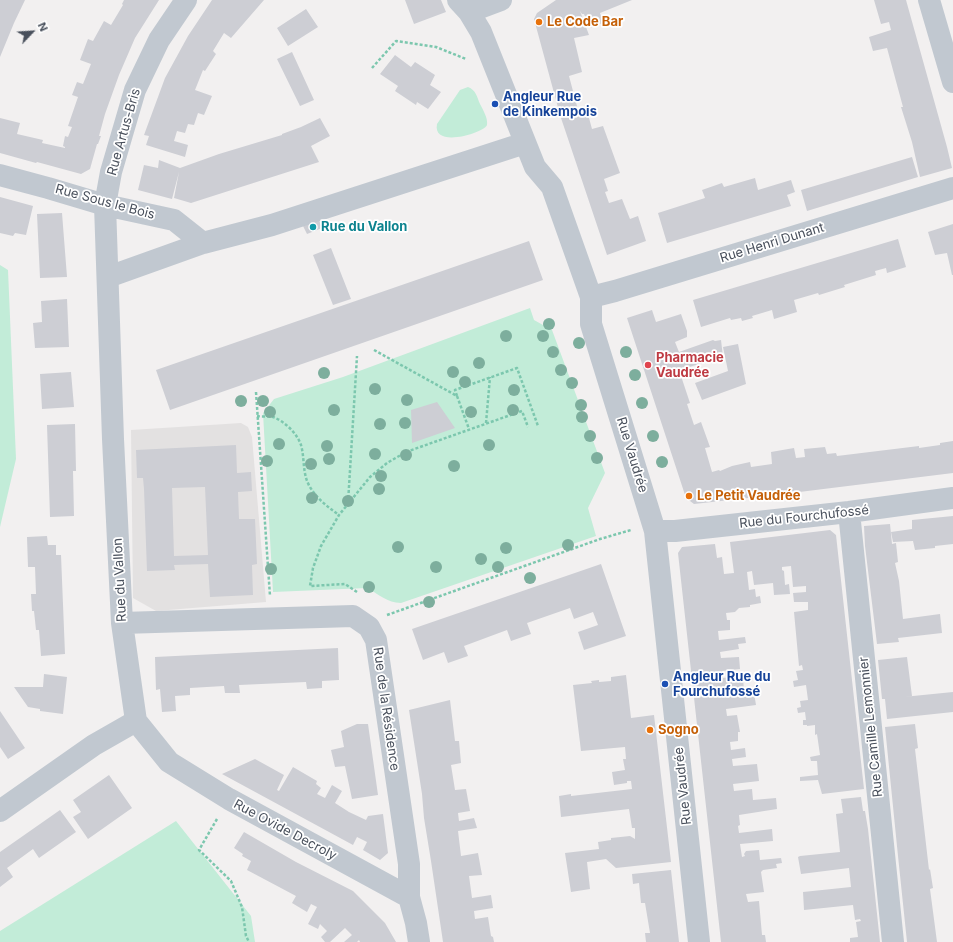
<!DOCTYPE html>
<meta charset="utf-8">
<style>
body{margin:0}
#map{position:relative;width:953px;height:942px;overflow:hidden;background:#f2f0f0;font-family:Inter,sans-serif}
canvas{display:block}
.north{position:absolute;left:12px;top:12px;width:40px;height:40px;-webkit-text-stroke:3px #fff;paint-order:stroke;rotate:65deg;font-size:11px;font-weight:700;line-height:16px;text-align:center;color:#49505c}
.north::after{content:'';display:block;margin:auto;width:14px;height:18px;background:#49505c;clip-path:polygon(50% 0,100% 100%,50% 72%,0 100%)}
</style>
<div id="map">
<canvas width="953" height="942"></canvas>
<div class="north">N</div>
</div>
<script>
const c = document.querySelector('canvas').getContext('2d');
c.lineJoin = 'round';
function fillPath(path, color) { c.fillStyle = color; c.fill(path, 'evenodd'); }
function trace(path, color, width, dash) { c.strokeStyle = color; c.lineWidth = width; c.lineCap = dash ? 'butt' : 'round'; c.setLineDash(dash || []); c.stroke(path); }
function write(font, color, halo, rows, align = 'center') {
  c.font = font + ' Inter,sans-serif'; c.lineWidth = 3.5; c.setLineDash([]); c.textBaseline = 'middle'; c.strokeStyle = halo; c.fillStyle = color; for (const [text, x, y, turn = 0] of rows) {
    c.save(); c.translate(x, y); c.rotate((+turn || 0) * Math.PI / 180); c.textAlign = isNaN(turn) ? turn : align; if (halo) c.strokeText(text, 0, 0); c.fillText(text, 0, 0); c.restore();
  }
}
fillPath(new Path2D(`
 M 241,423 L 248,427 L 252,437 L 266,602 L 156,611 L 133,598 L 131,430 Z`), '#e3e1e1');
fillPath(new Path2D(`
 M 468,87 C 476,90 477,97 480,104 C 483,110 488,118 487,125 C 484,133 432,149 437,124 L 460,90 Z
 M 0,265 L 8,270 L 16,459 L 0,527 Z
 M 530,308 L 534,320 L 552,330 L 605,473 L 588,508 L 596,536 L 401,603 C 387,603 379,594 367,588 L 273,592 L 263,413 L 274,399 L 343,377 Z
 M 176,821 L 251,916 L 255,942 L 0,942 L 0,931 Z`), '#c2ecd8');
fillPath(new Path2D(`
 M 0,0 L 25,0 L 14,23 L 0,57 Z
 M 124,0 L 159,0 L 135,38 L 119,75 L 105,114 L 99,136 L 101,136 L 98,144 L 97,144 L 90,169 L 81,174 L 37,162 L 36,163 L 0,153 L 0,118 L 20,123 L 17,134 L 43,140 L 42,143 L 65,148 L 65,147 L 63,146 L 65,136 L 68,137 L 72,127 L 68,126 L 78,97 L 72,95 L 77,82 L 83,84 L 91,64 L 80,60 L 88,39 L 93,41 L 104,21 L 111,25 L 123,5 L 122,4 Z
 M 212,0 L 264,0 L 231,38 L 224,33 L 213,51 L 216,54 L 205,71 L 203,70 L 195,90 L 212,96 L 204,115 L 198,113 L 194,125 L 188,124 L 185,133 L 177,131 L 174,141 L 188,145 L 185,157 L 146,145 L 149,136 L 144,135 L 165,78 L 188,36 Z
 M 405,0 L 441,0 L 446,12 L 414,24 Z
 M 556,0 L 632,0 L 600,13 L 603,23 L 590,28 L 584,14 L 582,14 L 580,11 L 589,35 L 574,38 L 582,72 L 569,76 L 578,110 L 586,107 L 592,129 L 603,126 L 620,173 L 604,179 L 608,191 L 605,192 L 609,203 L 622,199 L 630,219 L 638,216 L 646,241 L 607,255 L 560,115 L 534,19 L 537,13 Z
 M 874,0 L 906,0 L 947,147 L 952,168 L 920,177 L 912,142 L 901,107 L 903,107 L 887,48 L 873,51 L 869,37 L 891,30 L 889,22 L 881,24 Z
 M 306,9 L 318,27 L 288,46 L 277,28 Z
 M 292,52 L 314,100 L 300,106 L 277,59 Z
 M 395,55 L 411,67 L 415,62 L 435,75 L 430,85 L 441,92 L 428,109 L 417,102 L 416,105 L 395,91 L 398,86 L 380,74 Z
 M 320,118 L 330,136 L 311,146 L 319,162 L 191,203 L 174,198 L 179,172 L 172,199 L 138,190 L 144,165 L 158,168 L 159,160 L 180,168 L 219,154 L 282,135 L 282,134 L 301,127 Z
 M 912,157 L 918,177 L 807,211 L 801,190 Z
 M 755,178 L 758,190 L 791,180 L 795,192 L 787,195 L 791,206 L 667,243 L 658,213 L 705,198 L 702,190 L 722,183 L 724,187 Z
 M 0,197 L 33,206 L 26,235 L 15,233 L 13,236 L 0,233 Z
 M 62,213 L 67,277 L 40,278 L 37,214 Z
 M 319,220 L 322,228 L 307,234 L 303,226 Z
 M 953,224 L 953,275 L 952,275 L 947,253 L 935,255 L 928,232 Z
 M 898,239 L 906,267 L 887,273 L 886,268 L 875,271 L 876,275 L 844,285 L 845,287 L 819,295 L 818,293 L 794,300 L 797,312 L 774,319 L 772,310 L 752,316 L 753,318 L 742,321 L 741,318 L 731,320 L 730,318 L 701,327 L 693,300 Z
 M 529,241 L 543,280 L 170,410 L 156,370 Z
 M 331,248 L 351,299 L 333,305 L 313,255 Z
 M 67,299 L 69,347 L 35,348 L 33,323 L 42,322 L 41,301 Z
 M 652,310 L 656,322 L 681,314 L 687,331 L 687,337 L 675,342 L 679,352 L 713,340 L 715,341 L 721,340 L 723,357 L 679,370 L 690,403 L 687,404 L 694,425 L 701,422 L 710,447 L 705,448 L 712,472 L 719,470 L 720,471 L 732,466 L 750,462 L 751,467 L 772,464 L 771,452 L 794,448 L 796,458 L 805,457 L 804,449 L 815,448 L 825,447 L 827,454 L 836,453 L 837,456 L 919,446 L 919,448 L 940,445 L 940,443 L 953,441 L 953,473 L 775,495 L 694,504 L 686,498 L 627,318 Z
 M 738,344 L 746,384 L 702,400 L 695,383 L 728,371 L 723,347 Z
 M 71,372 L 74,407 L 42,409 L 40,374 Z
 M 437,402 L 455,428 L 412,443 L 411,410 Z
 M 75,424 L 76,471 L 73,471 L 74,516 L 50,517 L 47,425 Z
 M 236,445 L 237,473 L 251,472 L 252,491 L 238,492 L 239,519 L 255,519 L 257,564 L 252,565 L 253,595 L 210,597 L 208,564 L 174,565 L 175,570 L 147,571 L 144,489 L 143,478 L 137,478 L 136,450 ZM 205,487 L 208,555 L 174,556 L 172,488 Z
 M 953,516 L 953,544 L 935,546 L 935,548 L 915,550 L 913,541 L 893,542 L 891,532 L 912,529 L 912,520 Z
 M 890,524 L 892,544 L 896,543 L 898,562 L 895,563 L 899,581 L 903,619 L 940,614 L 942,633 L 898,638 L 899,642 L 877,644 L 865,546 L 864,526 Z
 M 830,530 L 836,535 L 864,789 L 822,794 L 818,780 L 800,781 L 800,777 L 818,775 L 817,761 L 811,761 L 810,757 L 820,755 L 817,734 L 815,735 L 815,725 L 807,726 L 807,725 L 803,725 L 803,720 L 806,720 L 805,712 L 798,713 L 797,708 L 801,707 L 800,701 L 808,700 L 806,685 L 794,687 L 793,681 L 798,680 L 796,671 L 803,670 L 802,665 L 799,666 L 794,612 L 808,610 L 808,602 L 794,602 L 793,593 L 806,592 L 806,586 L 793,587 L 791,566 L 782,567 L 782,570 L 784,571 L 785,585 L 789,584 L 790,594 L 774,595 L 773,583 L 754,585 L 752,571 L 747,572 L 749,590 L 755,589 L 756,597 L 760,596 L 761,603 L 750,605 L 750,607 L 739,608 L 735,612 L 726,613 L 727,620 L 730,620 L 730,630 L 718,631 L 719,640 L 745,637 L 746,643 L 738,644 L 739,649 L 720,652 L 721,658 L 739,657 L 740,669 L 722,671 L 723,678 L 743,675 L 744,694 L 754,693 L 756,705 L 726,709 L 727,716 L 737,715 L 740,732 L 738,732 L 738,741 L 730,742 L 731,750 L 745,748 L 746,757 L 732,759 L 733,766 L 757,764 L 759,781 L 733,784 L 734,791 L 752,789 L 753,800 L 776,798 L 777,809 L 739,815 L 740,825 L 738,826 L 739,833 L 772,829 L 773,841 L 740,844 L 742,857 L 745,856 L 744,854 L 746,851 L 759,850 L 760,860 L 781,858 L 782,863 L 776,864 L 777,868 L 763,870 L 761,872 L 764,892 L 746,894 L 748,902 L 759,901 L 762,935 L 765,935 L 766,942 L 721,942 L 678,553 L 682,547 L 715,544 L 717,558 L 722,557 L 724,574 L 734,573 L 730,542 Z
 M 47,536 L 48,545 L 56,545 L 56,555 L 61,555 L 65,654 L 41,656 L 39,630 L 36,630 L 34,611 L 32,611 L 31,594 L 36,594 L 35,567 L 28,567 L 27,537 Z
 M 601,564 L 626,636 L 584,650 L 578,632 L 598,625 L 593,612 L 574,619 L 570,608 L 527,623 L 531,634 L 511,641 L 507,630 L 464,646 L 468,656 L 448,663 L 444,652 L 423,660 L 412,629 Z
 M 338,648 L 339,680 L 322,681 L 322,688 L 307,689 L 306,682 L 239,685 L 240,693 L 225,693 L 224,686 L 190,688 L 190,695 L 175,696 L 176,711 L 162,712 L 160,689 L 156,690 L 155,657 Z
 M 907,657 L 912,696 L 903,697 L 953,692 L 953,712 L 887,719 L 885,699 L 882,699 L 878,660 Z
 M 44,674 L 67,677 L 63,714 L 40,711 L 40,709 L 28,707 L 14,687 L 43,687 Z
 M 626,675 L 631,718 L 654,715 L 671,862 L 616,868 L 606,859 L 587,862 L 590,889 L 571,892 L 565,853 L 599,849 L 598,842 L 611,840 L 611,838 L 630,836 L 635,839 L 635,828 L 632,828 L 629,809 L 561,817 L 559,796 L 571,794 L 571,796 L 632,789 L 631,781 L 627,781 L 627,783 L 614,785 L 612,772 L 625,770 L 623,759 L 626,759 L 625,747 L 581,751 L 573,685 L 592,683 L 591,681 L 599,680 L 599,682 L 611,681 L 611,677 Z
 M 450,700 L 455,741 L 459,741 L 461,763 L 451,765 L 455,790 L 466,789 L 470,811 L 458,813 L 459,821 L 474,818 L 477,828 L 458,831 L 461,856 L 478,853 L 482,875 L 469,876 L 472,898 L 491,895 L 493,908 L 474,911 L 475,919 L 488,917 L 491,936 L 493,937 L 494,942 L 443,942 L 431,861 L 424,818 L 422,794 L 409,710 Z
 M 0,711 L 25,748 L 8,759 L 0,747 Z
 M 357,724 L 368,724 L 378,795 L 352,799 L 345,766 L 335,767 L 331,750 L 344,747 L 341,731 Z
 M 915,724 L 918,748 L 915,749 L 929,870 L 930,869 L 933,888 L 930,889 L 937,942 L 907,942 L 898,856 L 885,727 Z
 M 255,759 L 284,775 L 277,790 L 279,791 L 293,767 L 317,781 L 316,784 L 321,788 L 317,794 L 325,798 L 332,785 L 342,791 L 335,803 L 349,812 L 366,820 L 368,816 L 383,814 L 388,853 L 380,860 L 363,850 L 367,842 L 357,837 L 353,845 L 222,774 Z
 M 109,775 L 132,808 L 88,839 L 73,817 L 81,812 L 73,800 Z
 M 861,797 L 863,811 L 865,811 L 868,829 L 880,942 L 850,942 L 850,938 L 858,937 L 856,922 L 861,921 L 860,919 L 855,920 L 853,905 L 804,910 L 803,892 L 851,887 L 849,868 L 801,874 L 798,857 L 800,856 L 840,852 L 836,814 L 843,813 L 841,799 Z
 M 60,810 L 76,832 L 39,858 L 33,849 L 7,868 L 13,877 L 0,887 L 0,852 Z
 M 244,832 L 296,862 L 353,891 L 385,923 L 396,942 L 360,942 L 359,940 L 357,942 L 344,942 L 352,935 L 345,928 L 330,942 L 325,942 L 321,937 L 327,931 L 320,924 L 318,929 L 308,924 L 317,907 L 311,904 L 307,912 L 292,903 L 296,896 L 247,870 L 251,861 L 242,856 L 243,854 L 234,848 Z
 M 671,870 L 679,942 L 646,942 L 645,933 L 650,933 L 645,903 L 641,903 L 639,883 L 633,884 L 632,874 Z`), '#cdced4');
trace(new Path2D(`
 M 372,68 L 396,41 L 436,47 L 466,59
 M 374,350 L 457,396 L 469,429
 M 256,392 L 270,596
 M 457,396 L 455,390 L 517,368 L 538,426
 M 257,416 C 262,417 268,416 273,417 C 284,421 297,433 301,445 C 305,459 302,474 310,487 C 317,499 328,507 339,515
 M 486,423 L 490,377
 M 348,503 L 357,356
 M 357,592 L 345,584 L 310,586 L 313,568 L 321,546 L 339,515 L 370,477 L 387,463 L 406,452 L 522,411 L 528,427
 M 387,615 L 600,539 L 631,530
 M 217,819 L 199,850 L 231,881 L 242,907 L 246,936 L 249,942`), '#7cc7ae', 2.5, [3, 2]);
trace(new Path2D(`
 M 458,0 L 469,12 L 481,32 L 535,167 L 552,187 L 591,297 L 591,324 L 655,531 L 699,942
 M 929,0 L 953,82
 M 469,12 L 501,0
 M 0,175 L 48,188 L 105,205 L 174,220 L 203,243
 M 108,277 L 203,243 L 272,225 L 525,143
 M 591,297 L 615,291 L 953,188
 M 849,512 L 893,942
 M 655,531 L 675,531 L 849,512 L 953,498
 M 122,623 L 353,616 L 369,627 L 376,640 L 409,864 L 409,897
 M 136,721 L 122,623 L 113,439 L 105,205 L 111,172 L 135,90 L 159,40 L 186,0
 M 136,721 L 169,762 L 229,799 L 409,897 L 416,923 L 419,942
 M 0,811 L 94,745 L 136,721`), '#c1c8d0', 22);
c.fillStyle = '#7dae9d';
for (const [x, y] of [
 [549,324],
 [506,336],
 [543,336],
 [579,343],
 [553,352],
 [626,352],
 [479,363],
 [561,370],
 [453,372],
 [324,373],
 [635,375],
 [465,382],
 [572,383],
 [375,389],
 [514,390],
 [407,400],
 [241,401],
 [263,401],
 [642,403],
 [581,405],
 [334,410],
 [513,410],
 [270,412],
 [471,412],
 [582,417],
 [405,423],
 [380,424],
 [590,436],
 [653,436],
 [279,444],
 [489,445],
 [327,446],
 [375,454],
 [406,455],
 [597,458],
 [329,459],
 [267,461],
 [662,462],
 [311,464],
 [454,466],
 [381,476],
 [379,489],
 [312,498],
 [348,501],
 [568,545],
 [398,547],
 [506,548],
 [481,559],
 [436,567],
 [498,567],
 [271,569],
 [530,578],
 [369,587],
 [429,602]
]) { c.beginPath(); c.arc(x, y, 6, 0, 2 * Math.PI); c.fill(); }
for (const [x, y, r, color] of [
 [539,22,4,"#e8710a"],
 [495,104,4,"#1a4fb4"],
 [313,227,4,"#0f9aa8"],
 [648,365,4,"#e0444e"],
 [689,496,4,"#e8710a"],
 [665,684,4,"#1a4fb4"],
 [650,730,4,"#e8710a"]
]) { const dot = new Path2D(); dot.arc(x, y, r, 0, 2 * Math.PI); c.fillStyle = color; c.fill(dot); trace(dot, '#fff', 1.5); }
write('bold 13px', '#c56008', '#fff', [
 ["Le Code Bar",547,22],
 ["Le Petit Vaudrée",697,496],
 ["Sogno",658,730]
], 'left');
write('bold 13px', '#164399', '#fff', [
 ["Angleur Rue",503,97],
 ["de Kinkempois",503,112],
 ["Angleur Rue du",673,677],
 ["Fourchufossé",673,692]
], 'left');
write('13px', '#49505c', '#fff', [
 ["Rue Artus-Bris",124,132,-74],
 ["Rue Sous le Bois",105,202,15],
 ["Rue Henri Dunant",772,243,-17],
 ["Rue Vaudrée",632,455,73],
 ["Rue du Fourchufossé",804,517,-6],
 ["Rue du Vallon",120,580,-93],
 ["Rue de la Résidence",386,709,82],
 ["Rue Camille Lemonnier",871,727,-96],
 ["Rue Vaudrée",683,786,-96],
 ["Rue Ovide Decroly",285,830,28]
]);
write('bold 13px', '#0d838f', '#fff', [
 ["Rue du Vallon",321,227]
], 'left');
write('bold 13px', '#be3a42', '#fff', [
 ["Pharmacie",656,358],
 ["Vaudrée",656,373]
], 'left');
</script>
